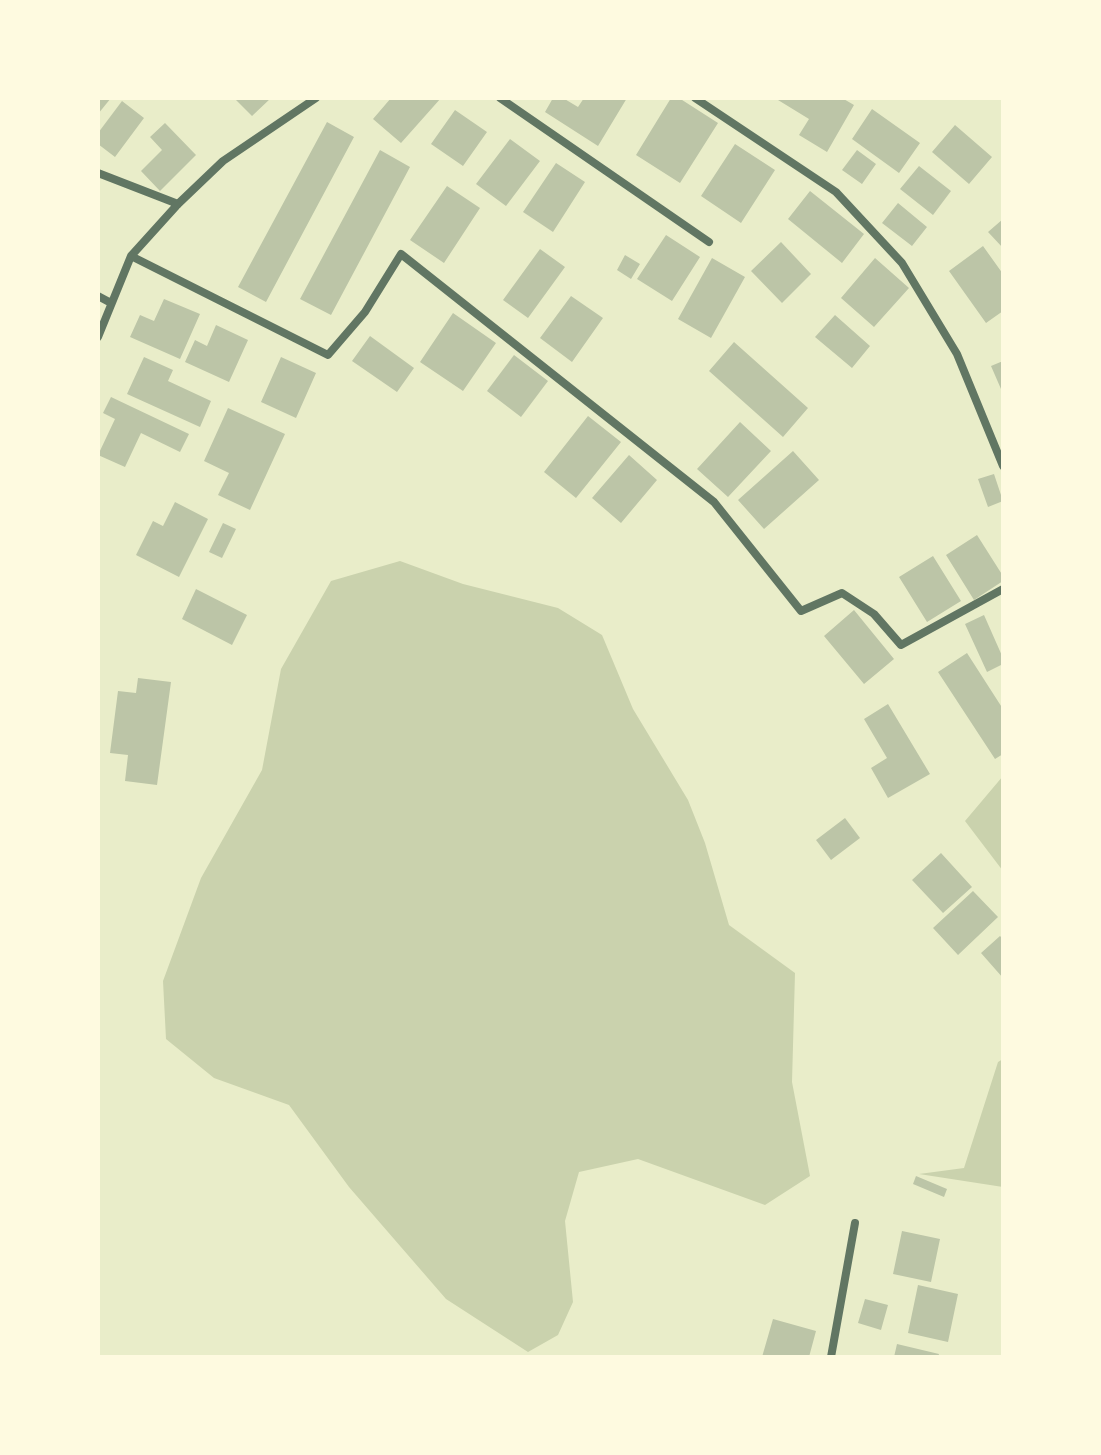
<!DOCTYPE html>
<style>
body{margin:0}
#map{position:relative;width:1101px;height:1455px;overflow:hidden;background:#e9edc9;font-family:Helvetica,sans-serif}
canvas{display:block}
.frame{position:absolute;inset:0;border:100px solid #fefae0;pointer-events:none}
</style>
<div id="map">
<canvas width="1101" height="1455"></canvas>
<div class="frame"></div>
</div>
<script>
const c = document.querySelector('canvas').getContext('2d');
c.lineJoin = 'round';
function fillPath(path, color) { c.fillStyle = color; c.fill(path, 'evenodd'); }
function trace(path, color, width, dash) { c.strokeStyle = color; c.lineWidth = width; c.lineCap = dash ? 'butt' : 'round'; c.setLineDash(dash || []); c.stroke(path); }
fillPath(new Path2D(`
 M 400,561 L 463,584 L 558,608 L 602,635 L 633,709 L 688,800 L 705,843 L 729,925 L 795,973 L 792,1082 L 810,1176 L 765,1205 L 638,1159 L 579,1172 L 565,1221 L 573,1302 L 558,1335 L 528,1352 L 446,1299 L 349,1187 L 289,1105 L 214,1078 L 166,1039 L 163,981 L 201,878 L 262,770 L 281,669 L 331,581 Z
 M 1003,776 L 1003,871 L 965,821 Z
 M 1003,1059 L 1003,1187 L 919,1174 L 964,1168 L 998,1062 Z`), '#cad2ad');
fillPath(new Path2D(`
 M 98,98 L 111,98 L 98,114 Z
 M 234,98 L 271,98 L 252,116 Z
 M 391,98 L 441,98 L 401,143 L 373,119 Z
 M 553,98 L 563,98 L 578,107 L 584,98 L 627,98 L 598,146 L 545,112 Z
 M 671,98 L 679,98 L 718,123 L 680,183 L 636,155 Z
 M 779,98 L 842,98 L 854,105 L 827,152 L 799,135 L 809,119 L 778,100 Z
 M 122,101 L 144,118 L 115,157 L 98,144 L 98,133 Z
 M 872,109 L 920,143 L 899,173 L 852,139 Z
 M 455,110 L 487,132 L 463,166 L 431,144 Z
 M 327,122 L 354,137 L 266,302 L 238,287 Z
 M 165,123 L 196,155 L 160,191 L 141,171 L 162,150 L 150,137 Z
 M 955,125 L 992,157 L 969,184 L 932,152 Z
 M 510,139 L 540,161 L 506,206 L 476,184 Z
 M 735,144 L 775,170 L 741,223 L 701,196 Z
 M 380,150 L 410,167 L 331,315 L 300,299 Z
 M 857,150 L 876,164 L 862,184 L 842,170 Z
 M 556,163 L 585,182 L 553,232 L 523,212 Z
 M 919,166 L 951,191 L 933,215 L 900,189 Z
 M 447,186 L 480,208 L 444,263 L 410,240 Z
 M 810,191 L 864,234 L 842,263 L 788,219 Z
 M 898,203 L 927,227 L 912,246 L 882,223 Z
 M 1003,219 L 1003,248 L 988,232 Z
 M 666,235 L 700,257 L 672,301 L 637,279 Z
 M 781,242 L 811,274 L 782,303 L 751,271 Z
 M 983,246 L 1003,274 L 1003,311 L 986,323 L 949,271 Z
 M 540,249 L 565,267 L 528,318 L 503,300 Z
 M 625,255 L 640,264 L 631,279 L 617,270 Z
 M 712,258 L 745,277 L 711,338 L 678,319 Z
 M 875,258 L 909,288 L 874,327 L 841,298 Z
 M 571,296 L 603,318 L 572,362 L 540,338 Z
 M 164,299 L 200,314 L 180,359 L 130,337 L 140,315 L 154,321 Z
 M 453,313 L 496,343 L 463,391 L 420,362 Z
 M 835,315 L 870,346 L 852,368 L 815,337 Z
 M 216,325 L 248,340 L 229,382 L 185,362 L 195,340 L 207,346 Z
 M 370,336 L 414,368 L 397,392 L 352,361 Z
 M 734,342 L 808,408 L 783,437 L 709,371 Z
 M 514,355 L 548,381 L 521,417 L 487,391 Z
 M 144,357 L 173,370 L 168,381 L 211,401 L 200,427 L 127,394 Z
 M 281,357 L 316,373 L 296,418 L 261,402 Z
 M 1003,361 L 1003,388 L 1001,389 L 991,366 Z
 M 111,397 L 189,434 L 180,452 L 141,433 L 125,467 L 98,455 L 115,419 L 103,413 Z
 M 228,408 L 285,434 L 250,510 L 218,495 L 229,473 L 204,461 Z
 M 588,416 L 621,442 L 576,498 L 544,472 Z
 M 740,422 L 771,451 L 728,497 L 697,469 Z
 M 793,451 L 819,480 L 764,529 L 738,500 Z
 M 629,455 L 657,480 L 621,523 L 592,498 Z
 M 994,474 L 1003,501 L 988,507 L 978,479 Z
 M 175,502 L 208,519 L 179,577 L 136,555 L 153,521 L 163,526 Z
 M 223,523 L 236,529 L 222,558 L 209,552 Z
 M 977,535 L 1003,576 L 1003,581 L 974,600 L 946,555 Z
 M 933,556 L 961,601 L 927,622 L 899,577 Z
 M 196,589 L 247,615 L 232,645 L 182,619 Z
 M 854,610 L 894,659 L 864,684 L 824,636 Z
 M 984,615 L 1003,658 L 1003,664 L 987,672 L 965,624 Z
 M 967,653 L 1003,709 L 1003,754 L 995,759 L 938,672 Z
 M 138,678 L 171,682 L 157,785 L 125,781 L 128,755 L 110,753 L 118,691 L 136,693 Z
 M 888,704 L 930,774 L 888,798 L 871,768 L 887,758 L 864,719 Z
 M 845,818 L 860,838 L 831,860 L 816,840 Z
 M 941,853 L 972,887 L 943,913 L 912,880 Z
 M 973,891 L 998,917 L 958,955 L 933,928 Z
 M 1000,936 L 1003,939 L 1003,978 L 981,953 Z
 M 916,1176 L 947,1189 L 944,1197 L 913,1184 Z
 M 902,1231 L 940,1239 L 931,1282 L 893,1274 Z
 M 918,1285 L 958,1294 L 948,1342 L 908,1333 Z
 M 865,1299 L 888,1305 L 881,1330 L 858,1323 Z
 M 773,1319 L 816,1331 L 809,1357 L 762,1357 Z
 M 897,1344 L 939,1354 L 938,1357 L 894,1357 Z`), '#bcc5a7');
trace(new Path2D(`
 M 500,98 L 709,242
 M 695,98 L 836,192 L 902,263 L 957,354 L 1003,466
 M 98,173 L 178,204
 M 131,256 L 328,355 L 365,312 L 401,254 L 714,502 L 801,611 L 842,593 L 874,614 L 901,645 L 1003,589
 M 98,296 L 111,303
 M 98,337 L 131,256 L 178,204 L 223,161 L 316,98
 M 831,1357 L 855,1223`), '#617663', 8);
</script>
